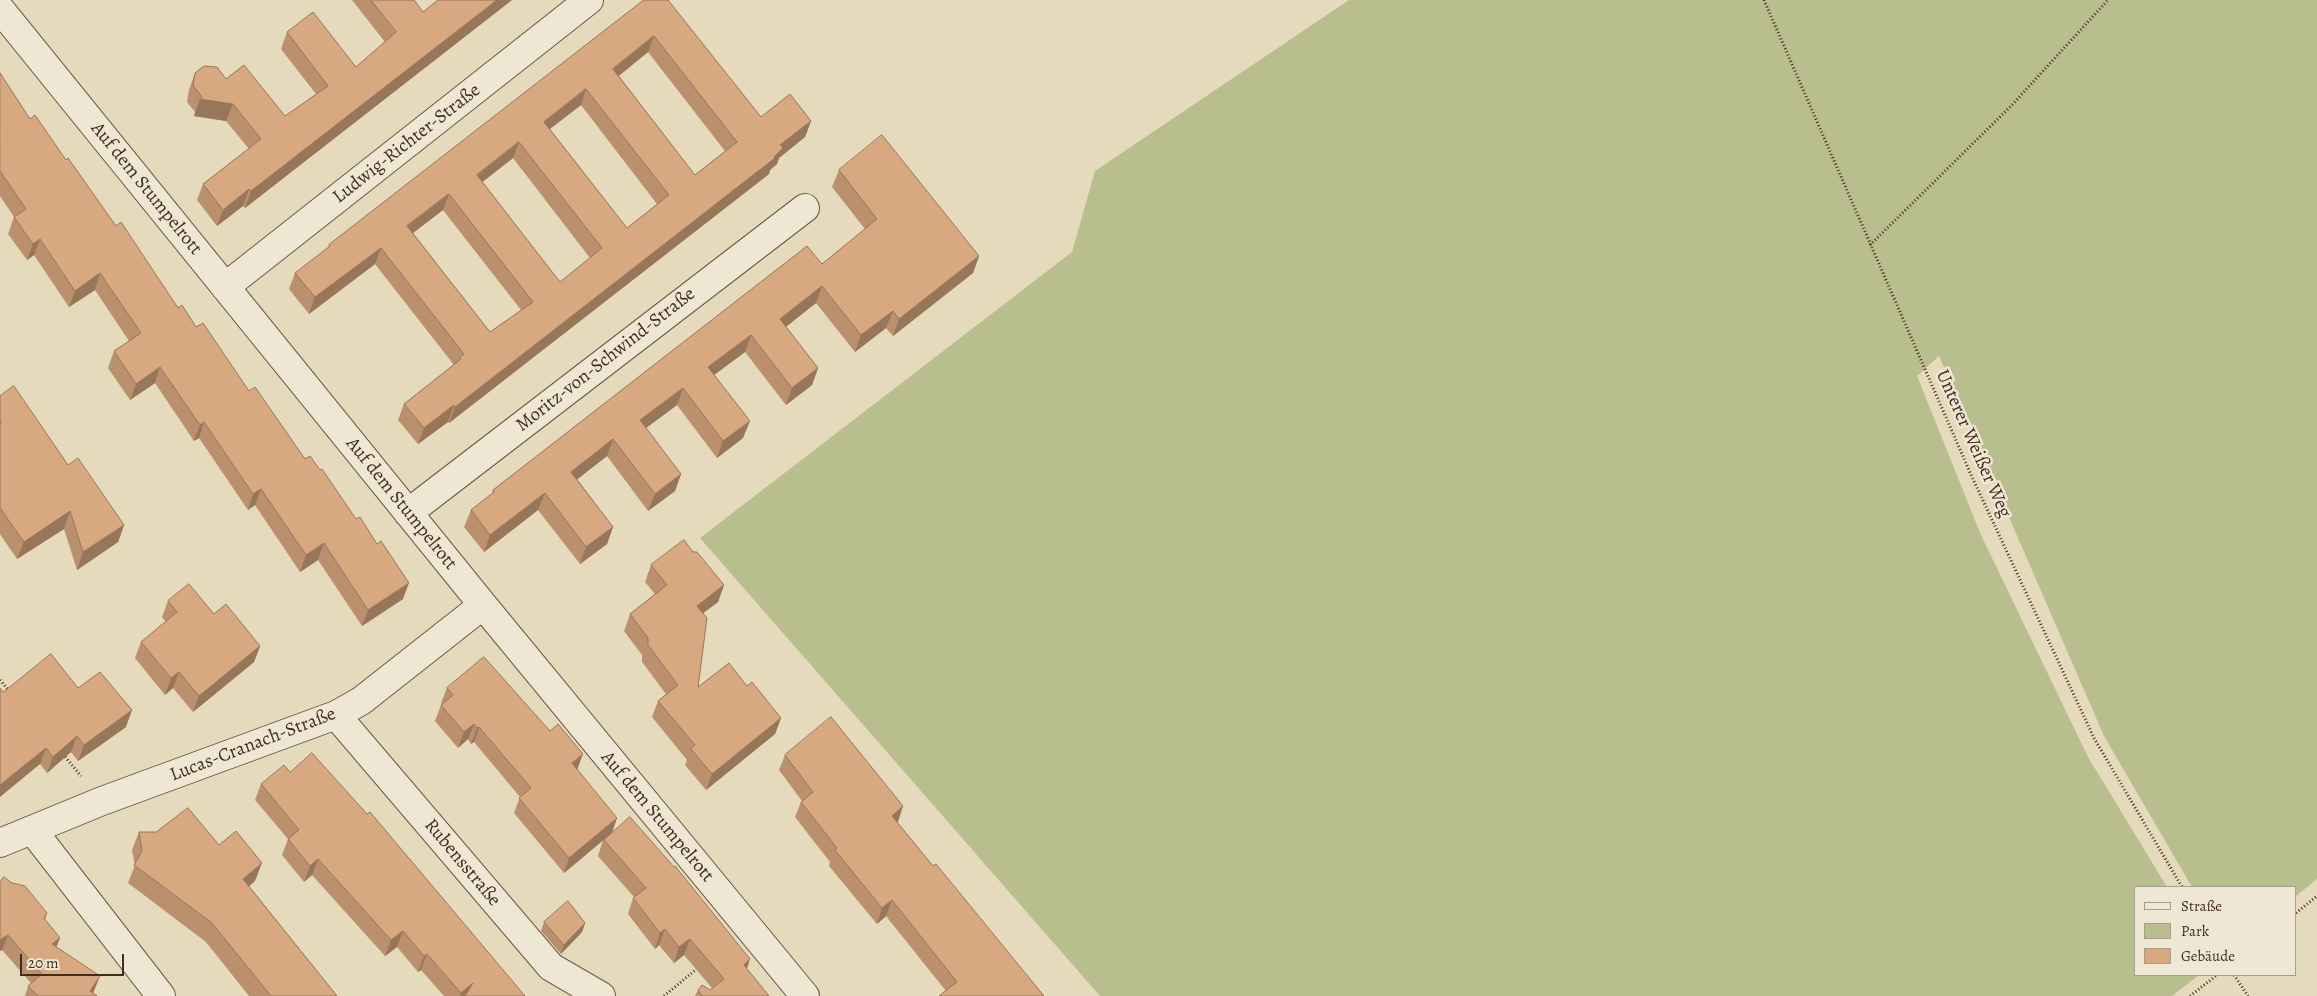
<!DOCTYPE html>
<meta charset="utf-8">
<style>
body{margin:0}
#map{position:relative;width:2317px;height:996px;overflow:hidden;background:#e5dabb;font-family:Alegreya,serif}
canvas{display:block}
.legend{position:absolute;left:2134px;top:886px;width:162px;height:90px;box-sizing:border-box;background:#eee7d3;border:1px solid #aa9c8b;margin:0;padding:6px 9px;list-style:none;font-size:15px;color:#452b1e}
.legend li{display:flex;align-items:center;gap:10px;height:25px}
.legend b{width:25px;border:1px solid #aa9c8b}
.scale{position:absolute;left:20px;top:954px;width:104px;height:22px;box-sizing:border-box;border:2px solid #452b1e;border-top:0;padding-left:6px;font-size:15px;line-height:18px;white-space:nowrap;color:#452b1e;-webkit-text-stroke:4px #eee7d3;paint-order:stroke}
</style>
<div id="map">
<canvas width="2317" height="996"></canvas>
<ul class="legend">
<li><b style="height:6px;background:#eee7d3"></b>Straße</li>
<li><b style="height:14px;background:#b8be8e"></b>Park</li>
<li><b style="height:14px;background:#d8a881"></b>Gebäude</li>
</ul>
<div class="scale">20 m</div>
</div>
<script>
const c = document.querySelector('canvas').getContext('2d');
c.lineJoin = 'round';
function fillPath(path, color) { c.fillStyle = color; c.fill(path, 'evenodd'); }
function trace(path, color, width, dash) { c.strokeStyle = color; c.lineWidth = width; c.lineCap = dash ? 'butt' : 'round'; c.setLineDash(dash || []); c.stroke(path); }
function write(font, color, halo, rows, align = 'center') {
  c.font = font + ' Alegreya,serif'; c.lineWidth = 5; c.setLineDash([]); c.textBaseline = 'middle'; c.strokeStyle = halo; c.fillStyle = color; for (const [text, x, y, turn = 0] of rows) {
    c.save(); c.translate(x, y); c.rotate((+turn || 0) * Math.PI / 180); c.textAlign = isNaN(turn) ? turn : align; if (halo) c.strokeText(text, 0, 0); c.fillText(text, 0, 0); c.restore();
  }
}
fillPath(new Path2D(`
 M 1349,0 L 2317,0 L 2317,879 L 2296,896 L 2296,887 L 2192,887 L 2104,736 L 1939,356 L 1917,376 L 1981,535 L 2088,757 L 2167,887 L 2136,887 L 2136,975 L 2199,975 L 2172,996 L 1100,996 L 700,538 L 1072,252 L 1095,171 Z`), '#b8be8e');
const minor = new Path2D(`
 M 0,9 L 483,605 L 805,996
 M 225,287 L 589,0
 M 408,513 L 805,208
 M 336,715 L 551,967 L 601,996
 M 33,831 L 161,996
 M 0,843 L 102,801 L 336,715 L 361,701 L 483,605`);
trace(minor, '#6d5745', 30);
trace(new Path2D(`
 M 1764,0 L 1972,477 L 2094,738 L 2182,887
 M 1870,245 L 2011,106 L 2108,0
 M 0,680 L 10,692
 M 63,754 L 81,776
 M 2296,913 L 2317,896
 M 2234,975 L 2248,996
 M 664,996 L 699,967
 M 2190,996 L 2217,975`), '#452b1e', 3, [1, 2.5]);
trace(minor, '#eee7d3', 28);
fillPath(new Path2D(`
 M 352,0 L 414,0 L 423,12 L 438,0 L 512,0 L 245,208 L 243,206 L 217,226 L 197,200 L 203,184 L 249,149 L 226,121 L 194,116 L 195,112 L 187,102 L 189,90 L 195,73 L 226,79 L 285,116 L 316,94 L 281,49 L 287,32 L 356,67 L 385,42 Z
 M 644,0 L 761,117 L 811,121 L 805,137 L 779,158 L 777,164 L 770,170 L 769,174 L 449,423 L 448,422 L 418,444 L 398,420 L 404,404 L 454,365 L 375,264 L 309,314 L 289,289 L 295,273 L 328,248 L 329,245 ZM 648,52 L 725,151 L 695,175 L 619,76 ZM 581,105 L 657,204 L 627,228 L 550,129 ZM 513,158 L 590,258 L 560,282 L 482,182 ZM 443,210 L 521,310 L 490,332 L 413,233 Z
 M 0,73 L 30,119 L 66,160 L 178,308 L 196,327 L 249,391 L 305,459 L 403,599 L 362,626 L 318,560 L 300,572 L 255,505 L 248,510 L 199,438 L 194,441 L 155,383 L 130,400 L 108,368 L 114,351 L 129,341 L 95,290 L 69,307 L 34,255 L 27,260 L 8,234 L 14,217 L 0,196 Z
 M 839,170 L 979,256 L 973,273 L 893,336 L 886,328 L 855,352 L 816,303 L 786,327 L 818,368 L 812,385 L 786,405 L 745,352 L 714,375 L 743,438 L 717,458 L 677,405 L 646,428 L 681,474 L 675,491 L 648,511 L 607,456 L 577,479 L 613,527 L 607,544 L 580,564 L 538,510 L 484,552 L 464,527 L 471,510 L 492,494 L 493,490 L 822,264 L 865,229 L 832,187 Z
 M 0,396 L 68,465 L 124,525 L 118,542 L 77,570 L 64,529 L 17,559 L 0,534 Z
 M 693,552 L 724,585 L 718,602 L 703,613 L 698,687 L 747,686 L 781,718 L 775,734 L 706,790 L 685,765 L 687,760 L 652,717 L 658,701 L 666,694 L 642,662 L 642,655 L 624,631 L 630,614 L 655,594 L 645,582 L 651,565 Z
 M 168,601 L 214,614 L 260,646 L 254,662 L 193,712 L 173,688 L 165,695 L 135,658 L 141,642 L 166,622 L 162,617 Z
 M 78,688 L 126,727 L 78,761 L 71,752 L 47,773 L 40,764 L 3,692 Z
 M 447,688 L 577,769 L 612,832 L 747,969 L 769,996 L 695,996 L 698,990 L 710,990 L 712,988 L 684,955 L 674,963 L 659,945 L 655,949 L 628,914 L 633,898 L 634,897 L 598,856 L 603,840 L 564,873 L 514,813 L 520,797 L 474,742 L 471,744 L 468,739 L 458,748 L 435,721 L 441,705 L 442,704 L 441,703 Z
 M 785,755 L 903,806 L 897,822 L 933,866 L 1044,996 L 946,991 L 886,916 L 877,924 L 829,866 L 830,862 L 795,817 L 801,802 L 802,801 L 779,770 Z
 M 290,772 L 525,996 L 444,996 L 421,970 L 418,972 L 397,947 L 385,956 L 312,875 L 304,882 L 282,855 L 288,839 L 255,800 L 261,784 Z
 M 139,832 L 219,845 L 255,881 L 249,886 L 337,996 L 249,996 L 206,942 L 128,883 L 135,865 L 132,850 Z
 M 0,882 L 47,913 L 45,920 L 56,947 L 94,991 L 93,993 L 97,996 L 25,996 L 28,986 L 31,983 L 2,950 L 0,951 Z
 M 544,922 L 585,923 L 582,932 L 561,954 L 541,931 Z`), '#ba906f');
fillPath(new Path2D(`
 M 497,0 L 512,0 L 245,208 L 251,191 Z
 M 654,36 L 648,52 L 607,85 L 613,69 Z
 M 586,89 L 581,105 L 538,138 L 544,122 Z
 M 200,99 L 233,104 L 226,121 L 194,116 Z
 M 811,121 L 805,137 L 779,158 L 777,164 L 770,170 L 769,174 L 449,423 L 455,407 L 774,157 L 780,145 Z
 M 519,142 L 513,158 L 471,191 L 477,175 Z
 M 249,189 L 243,206 L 217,226 L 223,210 Z
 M 449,194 L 443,210 L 401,242 L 407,226 Z
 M 40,239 L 34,255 L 27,260 L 33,244 Z
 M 381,248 L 375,264 L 309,314 L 315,297 Z
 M 979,256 L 973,273 L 893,336 L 899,319 Z
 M 100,273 L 95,290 L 69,307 L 75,291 Z
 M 822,286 L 816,303 L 774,336 L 780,319 Z
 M 893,311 L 886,328 L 855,352 L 861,335 Z
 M 751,335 L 745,352 L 702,384 L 708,367 Z
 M 160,367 L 155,383 L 130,400 L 136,384 Z
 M 818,368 L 812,385 L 786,405 L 792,388 Z
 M 683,388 L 677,405 L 634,437 L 640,420 Z
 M 454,405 L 448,422 L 418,444 L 424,428 Z
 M 750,421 L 743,438 L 717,458 L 723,441 Z
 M 204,422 L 199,438 L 194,441 L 200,425 Z
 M 613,439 L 607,456 L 565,489 L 571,472 Z
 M 681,474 L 675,491 L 648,511 L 655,494 Z
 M 261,489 L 255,505 L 248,510 L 253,494 Z
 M 545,493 L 538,510 L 484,552 L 490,535 Z
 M 70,511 L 64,529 L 17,559 L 24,542 Z
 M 124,525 L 118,542 L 77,570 L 83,552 Z
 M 613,527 L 607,544 L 580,564 L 586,547 Z
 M 324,543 L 318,560 L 300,572 L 306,555 Z
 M 409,583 L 403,599 L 362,626 L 368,610 Z
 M 724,585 L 718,602 L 691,622 L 697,606 Z
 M 260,646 L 254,662 L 193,712 L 199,696 Z
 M 179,672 L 173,688 L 165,695 L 171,678 Z
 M 132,710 L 126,727 L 78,761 L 84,745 Z
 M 781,718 L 775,734 L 706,790 L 712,774 Z
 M 474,724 L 468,739 L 458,748 L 464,732 Z
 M 479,727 L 474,742 L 471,744 L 477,728 Z
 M 77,736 L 71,752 L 47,773 L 53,757 Z
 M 46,748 L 40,764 L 0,797 L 0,785 Z
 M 583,754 L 577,770 L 572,763 Z
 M 903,806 L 898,822 L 886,831 L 892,816 Z
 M 617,818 L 612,833 L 564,873 L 569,858 Z
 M 318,859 L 312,875 L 304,882 L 310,866 Z
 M 262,863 L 255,881 L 237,897 L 243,879 Z
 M 892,900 L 886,916 L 877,924 L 882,908 Z
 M 585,923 L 582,932 L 561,954 L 564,945 Z
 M 665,929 L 659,945 L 655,949 L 660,933 Z
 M 403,931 L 397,947 L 385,956 L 391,940 Z
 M 8,935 L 2,950 L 0,951 L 0,940 Z
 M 60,938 L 54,953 L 52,944 Z
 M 690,939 L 684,955 L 674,963 L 679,947 Z
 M 427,954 L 421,970 L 418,972 L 424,956 Z
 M 750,959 L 745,975 L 744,965 Z
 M 100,976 L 94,991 L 91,996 L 90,991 Z
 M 473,983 L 469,996 L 460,996 L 461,993 Z`), '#97765a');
const building = new Path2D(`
 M 371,0 L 414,0 L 423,12 L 438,0 L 497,0 L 251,191 L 249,189 L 223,210 L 203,184 L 261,139 L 233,104 L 200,99 L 202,97 L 193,85 L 195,73 L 204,66 L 217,67 L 226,79 L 244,65 L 285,116 L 328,86 L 287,32 L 313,12 L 356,67 L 396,32 Z
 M 644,0 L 668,0 L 761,117 L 790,94 L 811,121 L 780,145 L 783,148 L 774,157 L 775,158 L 455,407 L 454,405 L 424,428 L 404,404 L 461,359 L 460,358 L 464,354 L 381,248 L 315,297 L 295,273 L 330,246 L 329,245 ZM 654,36 L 737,142 L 695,175 L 613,69 ZM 586,89 L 669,195 L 627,228 L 544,122 ZM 519,142 L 602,248 L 560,282 L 477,175 ZM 449,194 L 533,302 L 490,332 L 407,226 Z
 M 0,73 L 30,119 L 35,115 L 66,160 L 68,158 L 116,226 L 121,222 L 178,308 L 182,305 L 196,327 L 203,323 L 249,391 L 255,387 L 305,459 L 310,456 L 320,470 L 322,469 L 356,519 L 360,517 L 377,544 L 381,541 L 409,583 L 368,610 L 324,543 L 306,555 L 261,489 L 253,494 L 204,422 L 200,425 L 160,367 L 136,384 L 114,351 L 141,333 L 100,273 L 75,291 L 40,239 L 33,244 L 14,217 L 26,209 L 0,171 Z
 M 882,135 L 979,256 L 899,319 L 893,311 L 861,335 L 822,286 L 780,319 L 818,368 L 792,388 L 751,335 L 708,367 L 750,421 L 723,441 L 683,388 L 640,420 L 681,474 L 655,494 L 613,439 L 571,472 L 613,527 L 586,547 L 545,493 L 490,535 L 471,510 L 494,492 L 493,490 L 807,246 L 822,264 L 877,219 L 839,170 Z
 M 14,386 L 68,465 L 78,458 L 124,525 L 83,552 L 70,511 L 24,542 L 0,508 L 0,424 L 1,423 L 0,421 L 0,396 Z
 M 684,540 L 693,552 L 697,552 L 724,585 L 697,606 L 707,618 L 698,687 L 729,663 L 747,686 L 752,682 L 781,718 L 712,774 L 691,749 L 695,745 L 658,701 L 678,685 L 648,645 L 648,638 L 630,614 L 667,585 L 651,565 Z
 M 189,584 L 214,614 L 226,604 L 260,646 L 199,696 L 179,672 L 171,678 L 141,642 L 177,612 L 168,601 Z
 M 51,654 L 78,688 L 100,672 L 132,710 L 84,745 L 77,736 L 53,757 L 46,748 L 0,785 L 0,688 L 3,692 Z
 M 484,657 L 550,731 L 558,724 L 583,754 L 572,763 L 617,818 L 569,858 L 519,798 L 531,788 L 479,727 L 477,728 L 474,724 L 464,732 L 441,705 L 453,695 L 447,688 Z
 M 831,717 L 903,806 L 892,816 L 933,866 L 936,864 L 1044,996 L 939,996 L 957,982 L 892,900 L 882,908 L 835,850 L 837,848 L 801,802 L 813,792 L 785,755 Z
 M 312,753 L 367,814 L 370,812 L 525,996 L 465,996 L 473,983 L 461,993 L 427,954 L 424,956 L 403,931 L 391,940 L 318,859 L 310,866 L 288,839 L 299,830 L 261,784 L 284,765 L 290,772 Z
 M 188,808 L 219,845 L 236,831 L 262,863 L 243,879 L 337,996 L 271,996 L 212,923 L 134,865 L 142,851 L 139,832 L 156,832 Z
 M 630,817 L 674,867 L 675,866 L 750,959 L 744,965 L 769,996 L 702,996 L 698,990 L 702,985 L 710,990 L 724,979 L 690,939 L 679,947 L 665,929 L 660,933 L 633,898 L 646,888 L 604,840 Z
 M 4,877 L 12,883 L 25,886 L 47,913 L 44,918 L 60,938 L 52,944 L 100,976 L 90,991 L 97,996 L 38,996 L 28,986 L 42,974 L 8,935 L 0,940 L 0,882 Z
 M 568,901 L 585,923 L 564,945 L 544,922 Z`);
fillPath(building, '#d8a881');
trace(building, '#97765a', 1);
write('19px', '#452b1e', '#eee7d3', [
 ["Ludwig-Richter-Straße",407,144,-38],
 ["Auf dem Stumpelrott",146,189,51],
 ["Moritz-von-Schwind-Straße",606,360,-38],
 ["Unterer Weißer Weg",1973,444,66],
 ["Auf dem Stumpelrott",401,504,51],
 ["Lucas-Cranach-Straße",253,745,-21],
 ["Auf dem Stumpelrott",657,817,50],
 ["Rubensstraße",462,863,50]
]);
</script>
